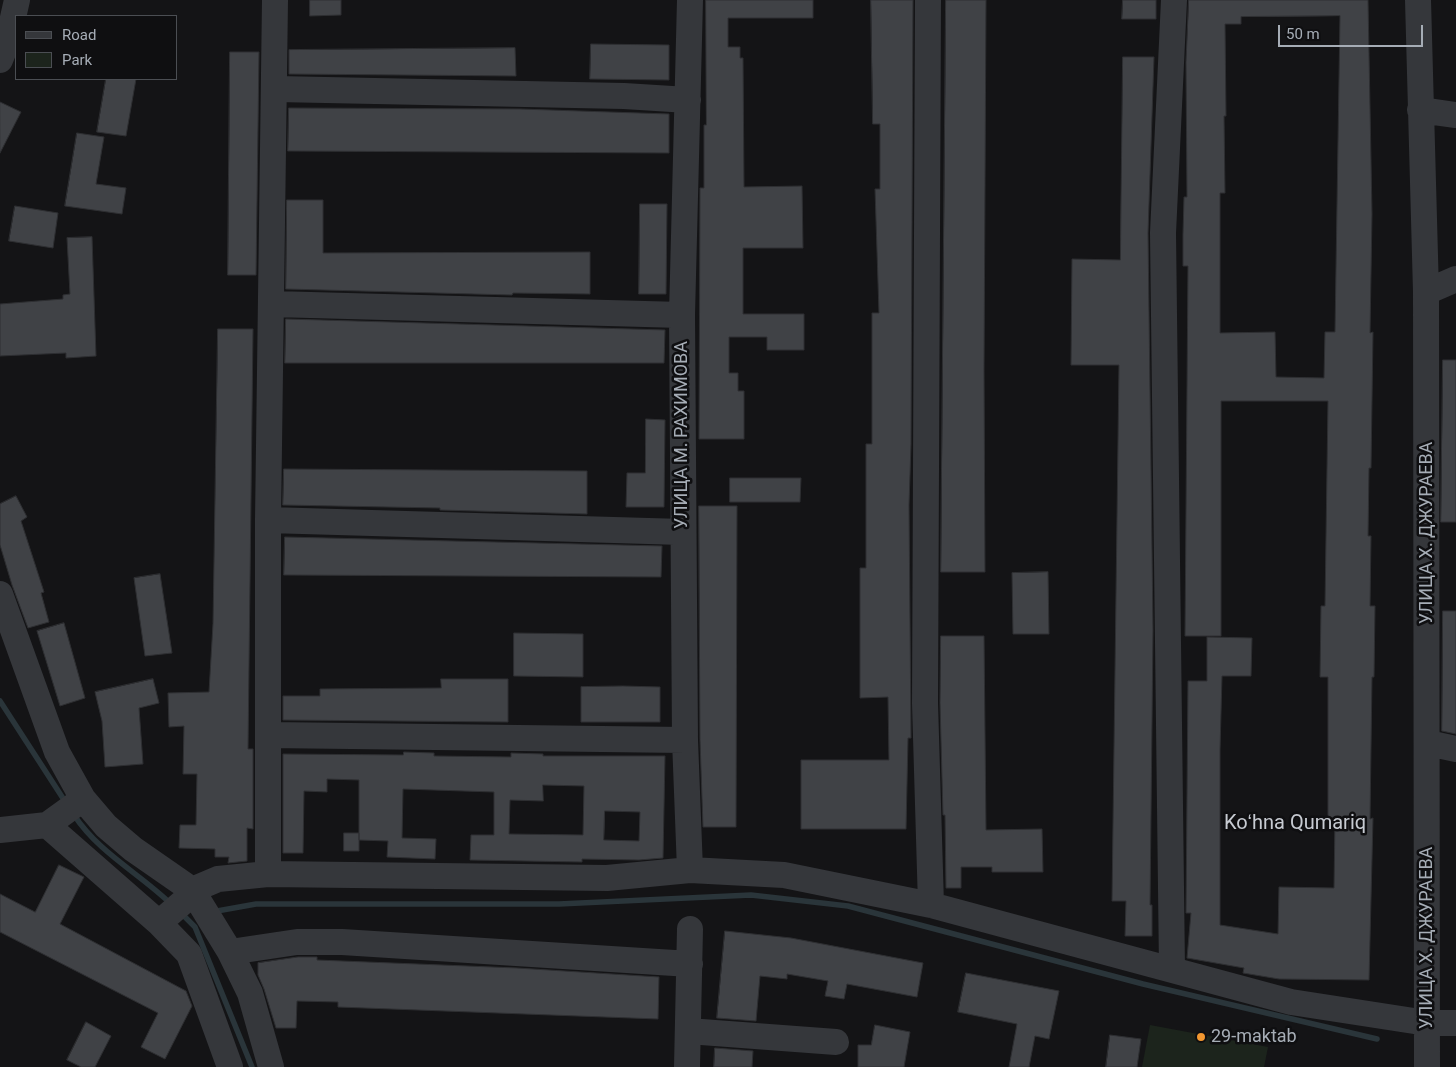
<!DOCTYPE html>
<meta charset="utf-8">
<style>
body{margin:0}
#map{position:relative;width:1456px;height:1067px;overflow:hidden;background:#141416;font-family:Roboto,sans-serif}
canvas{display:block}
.legend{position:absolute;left:15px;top:15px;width:162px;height:65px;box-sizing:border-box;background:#0f0f11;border:1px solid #4b4e53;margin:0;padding:6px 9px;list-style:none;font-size:15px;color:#a6adb6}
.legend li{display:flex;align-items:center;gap:10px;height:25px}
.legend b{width:25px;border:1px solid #4b4e53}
.scale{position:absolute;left:1278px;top:25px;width:145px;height:22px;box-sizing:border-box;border:2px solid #a6adb6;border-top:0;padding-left:6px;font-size:15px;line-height:18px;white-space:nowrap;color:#a6adb6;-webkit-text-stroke:4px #0f0f11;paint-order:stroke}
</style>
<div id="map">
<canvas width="1456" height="1067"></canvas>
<ul class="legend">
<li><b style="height:6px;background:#35373b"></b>Road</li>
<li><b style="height:14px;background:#1c241c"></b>Park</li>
</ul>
<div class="scale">50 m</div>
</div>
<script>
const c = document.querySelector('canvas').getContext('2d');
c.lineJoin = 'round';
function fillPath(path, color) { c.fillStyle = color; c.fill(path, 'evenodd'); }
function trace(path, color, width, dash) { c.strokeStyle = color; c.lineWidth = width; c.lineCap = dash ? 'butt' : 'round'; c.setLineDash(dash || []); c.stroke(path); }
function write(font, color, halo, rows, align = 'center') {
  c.font = font + ' Roboto,sans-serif'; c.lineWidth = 5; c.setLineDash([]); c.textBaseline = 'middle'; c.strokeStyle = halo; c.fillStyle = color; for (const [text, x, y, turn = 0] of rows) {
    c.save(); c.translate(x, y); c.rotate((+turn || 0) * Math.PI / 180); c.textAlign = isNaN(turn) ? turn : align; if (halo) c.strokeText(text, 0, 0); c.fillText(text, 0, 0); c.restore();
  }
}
fillPath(new Path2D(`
 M 1150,1025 L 1268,1047 L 1264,1067 L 1142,1067 Z`), '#1c241c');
trace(new Path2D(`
 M 0,701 L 66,803
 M 74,815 C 99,853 139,873 171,904
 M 180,912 L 195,927 L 252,1067
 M 213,914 L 217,911 L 256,904 L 559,904 L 751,895 L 848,906 L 1143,984 L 1377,1039`), '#2a353a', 5.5);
const building = new Path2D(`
 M 310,0 L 341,0 L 341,15 L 310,16 Z
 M 706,0 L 813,0 L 813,18 L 728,18 L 728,47 L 740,47 L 740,58 L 743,58 L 744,187 L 802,186 L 803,248 L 743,248 L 743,314 L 804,314 L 804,350 L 767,350 L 767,337 L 729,337 L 729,373 L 738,373 L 738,391 L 744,391 L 744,439 L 699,439 L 700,188 L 704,188 L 704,125 L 706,125 Z
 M 871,0 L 913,0 L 911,444 L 909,505 L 911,738 L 908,738 L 906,829 L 801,829 L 801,760 L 889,760 L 888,697 L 860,698 L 860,568 L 866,568 L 866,444 L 872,444 L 872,313 L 879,313 L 875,189 L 880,189 L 880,124 L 873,124 Z
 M 946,0 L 986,0 L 984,370 L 985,572 L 941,572 Z
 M 1123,0 L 1156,0 L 1156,19 L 1122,19 Z
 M 1189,0 L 1368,0 L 1372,214 L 1370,333 L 1373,332 L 1371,468 L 1369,468 L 1368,536 L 1371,536 L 1370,606 L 1375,606 L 1374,677 L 1372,677 L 1370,819 L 1373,818 L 1369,980 L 1279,979 L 1243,973 L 1244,968 L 1187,958 L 1191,913 L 1186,913 L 1188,681 L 1207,681 L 1207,637 L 1252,638 L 1251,676 L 1222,676 L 1220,750 L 1220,925 L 1278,934 L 1279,887 L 1334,888 L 1335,818 L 1328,818 L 1328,677 L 1320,677 L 1321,606 L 1325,606 L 1328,401 L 1221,401 L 1221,636 L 1185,636 L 1188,266 L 1183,266 L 1183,234 L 1184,197 L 1187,197 L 1186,62 ZM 1340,16 L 1335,332 L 1325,332 L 1324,378 L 1276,377 L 1275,332 L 1220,333 L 1220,193 L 1225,193 L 1224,116 L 1226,116 L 1225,24 L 1241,24 L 1241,17 Z
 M 591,44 L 669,45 L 669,80 L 590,79 Z
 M 515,48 L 516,76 L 289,74 L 289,50 Z
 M 230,52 L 259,52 L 256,275 L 228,275 Z
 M 1123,57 L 1154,57 L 1148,233 L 1153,630 L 1150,905 L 1152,905 L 1152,936 L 1125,936 L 1126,901 L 1112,901 L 1119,365 L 1071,365 L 1072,259 L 1120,260 Z
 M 106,79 L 136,79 L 126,136 L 97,132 Z
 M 0,102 L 21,112 L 0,153 Z
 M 289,108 L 520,109 L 669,114 L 669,153 L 288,151 Z
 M 77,133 L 104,137 L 96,184 L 126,188 L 122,214 L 65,206 Z
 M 287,200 L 323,200 L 323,253 L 326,253 L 590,252 L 590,294 L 513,293 L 512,295 L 286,289 Z
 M 640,204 L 667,204 L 666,294 L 639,294 Z
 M 15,206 L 58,213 L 53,248 L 9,241 Z
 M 92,237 L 96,356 L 66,358 L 66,353 L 0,356 L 0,304 L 63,299 L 63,295 L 70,294 L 67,238 Z
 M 286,319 L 665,330 L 664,363 L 285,363 Z
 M 218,329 L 253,329 L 248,749 L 253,749 L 253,829 L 247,828 L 247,861 L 228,863 L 229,857 L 215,857 L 215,849 L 179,848 L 180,825 L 196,825 L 197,774 L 183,774 L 184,726 L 169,727 L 168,693 L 209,692 L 213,624 Z
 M 1443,360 L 1456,360 L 1456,522 L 1441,522 Z
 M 646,419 L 665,420 L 664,507 L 626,507 L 627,473 L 645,473 Z
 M 284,469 L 587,471 L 587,514 L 440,510 L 440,508 L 283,505 Z
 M 730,478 L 801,478 L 800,502 L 730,502 Z
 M 16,496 L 27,517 L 21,521 L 44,592 L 41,593 L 49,622 L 28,628 L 12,585 L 0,545 L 0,504 Z
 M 699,506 L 737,506 L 736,827 L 703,827 L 700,740 Z
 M 285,537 L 662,546 L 661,577 L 284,575 Z
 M 1048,572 L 1049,634 L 1013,634 L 1012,573 Z
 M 160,574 L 172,653 L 145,656 L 134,578 Z
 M 1443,611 L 1456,611 L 1456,734 L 1442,731 Z
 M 64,623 L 85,698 L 60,706 L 37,631 Z
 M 514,633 L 583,634 L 583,677 L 514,676 Z
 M 941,636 L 984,636 L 986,830 L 1042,829 L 1043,872 L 992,872 L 992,867 L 961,867 L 961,888 L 946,888 L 945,815 L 943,815 L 940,703 Z
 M 153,679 L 159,703 L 139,708 L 143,764 L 105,767 L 102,721 L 95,692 Z
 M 441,679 L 508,679 L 508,722 L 283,720 L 283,696 L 320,696 L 320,689 L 441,688 Z
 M 623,686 L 660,687 L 660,722 L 581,722 L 581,687 Z
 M 404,752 L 434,753 L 434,756 L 511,757 L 511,753 L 543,754 L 543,756 L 665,756 L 663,858 L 639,860 L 582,859 L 582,862 L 470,860 L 471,835 L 494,835 L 494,792 L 403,789 L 402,838 L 436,839 L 435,859 L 387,857 L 388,841 L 359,840 L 359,780 L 327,779 L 327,792 L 304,791 L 303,853 L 283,853 L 283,754 L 403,755 ZM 543,785 L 584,786 L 583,835 L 509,834 L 510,800 L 543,801 ZM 605,811 L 640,812 L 639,841 L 604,840 Z
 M 344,833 L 359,833 L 359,851 L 344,851 Z
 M 59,865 L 84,877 L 60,924 L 186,991 L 192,1006 L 165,1059 L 141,1047 L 158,1013 L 0,932 L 0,894 L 35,912 Z
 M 725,931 L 791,938 L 923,963 L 917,997 L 847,984 L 844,999 L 825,996 L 828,981 L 787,974 L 787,979 L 760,976 L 756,1021 L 717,1018 Z
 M 298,957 L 317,957 L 317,960 L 517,968 L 659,977 L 658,1019 L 338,1007 L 338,1002 L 297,1001 L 296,1028 L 276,1028 L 264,989 L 258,975 L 258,963 Z
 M 966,973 L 1059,991 L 1049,1039 L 1035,1036 L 1029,1067 L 1009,1067 L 1017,1024 L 958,1012 Z
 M 86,1022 L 111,1036 L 95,1067 L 81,1067 L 67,1060 Z
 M 875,1025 L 910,1032 L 904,1067 L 858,1067 L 858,1045 L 871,1045 Z
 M 1110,1035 L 1141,1039 L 1137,1067 L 1106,1067 Z
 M 715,1048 L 753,1051 L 752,1067 L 714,1067 Z`);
fillPath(building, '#404246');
trace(building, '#2e2f32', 1);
trace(new Path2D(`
 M 690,0 L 682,315 L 685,740 L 690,870
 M 928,0 L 925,703 L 931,905
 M 1418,0 L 1426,292 L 1427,1067
 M 0,60 L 8,40 L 17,0
 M 276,89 L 624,96 L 688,100
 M 1420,110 L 1456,115
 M 1426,292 L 1456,279
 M 273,304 L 682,315
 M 268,520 L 683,532
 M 0,594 L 57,752 L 83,799 L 106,826 L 133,849 L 192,890 L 230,952 L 250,993 L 271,1067
 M 268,735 L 685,740
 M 1428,743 L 1456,749
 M 47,825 L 83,799
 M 0,830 L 47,825 L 159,923 L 189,954 L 230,1067
 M 268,874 L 268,520 L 275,0
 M 159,923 L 183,902 L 192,890 L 218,879 L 268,874 L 607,878 L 690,870 L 784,875 L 931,905 L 1291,1002 L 1427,1023 L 1456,1023
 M 230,952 L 297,942 L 342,942 L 690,964
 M 1172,969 L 1163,233 L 1174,0
 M 688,1031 L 836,1042
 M 687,1067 L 690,929`), '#35373b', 26);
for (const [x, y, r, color] of [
 [1201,1037,5,"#f29730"]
]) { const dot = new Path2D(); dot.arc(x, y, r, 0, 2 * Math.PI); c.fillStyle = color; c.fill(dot); trace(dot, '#0f0f11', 2); }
write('18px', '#a6adb6', '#0f0f11', [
 ["УЛИЦА М. РАХИМОВА",682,435,-90],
 ["УЛИЦА Х. ДЖУРАЕВА",1427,533,-90],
 ["УЛИЦА Х. ДЖУРАЕВА",1427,938,-90]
]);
write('18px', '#a6adb6', '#0f0f11', [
 ["29-maktab",1211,1037]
], 'left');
write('20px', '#c7cbd2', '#0f0f11', [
 ["Koʻhna Qumariq",1295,824]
]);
</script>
